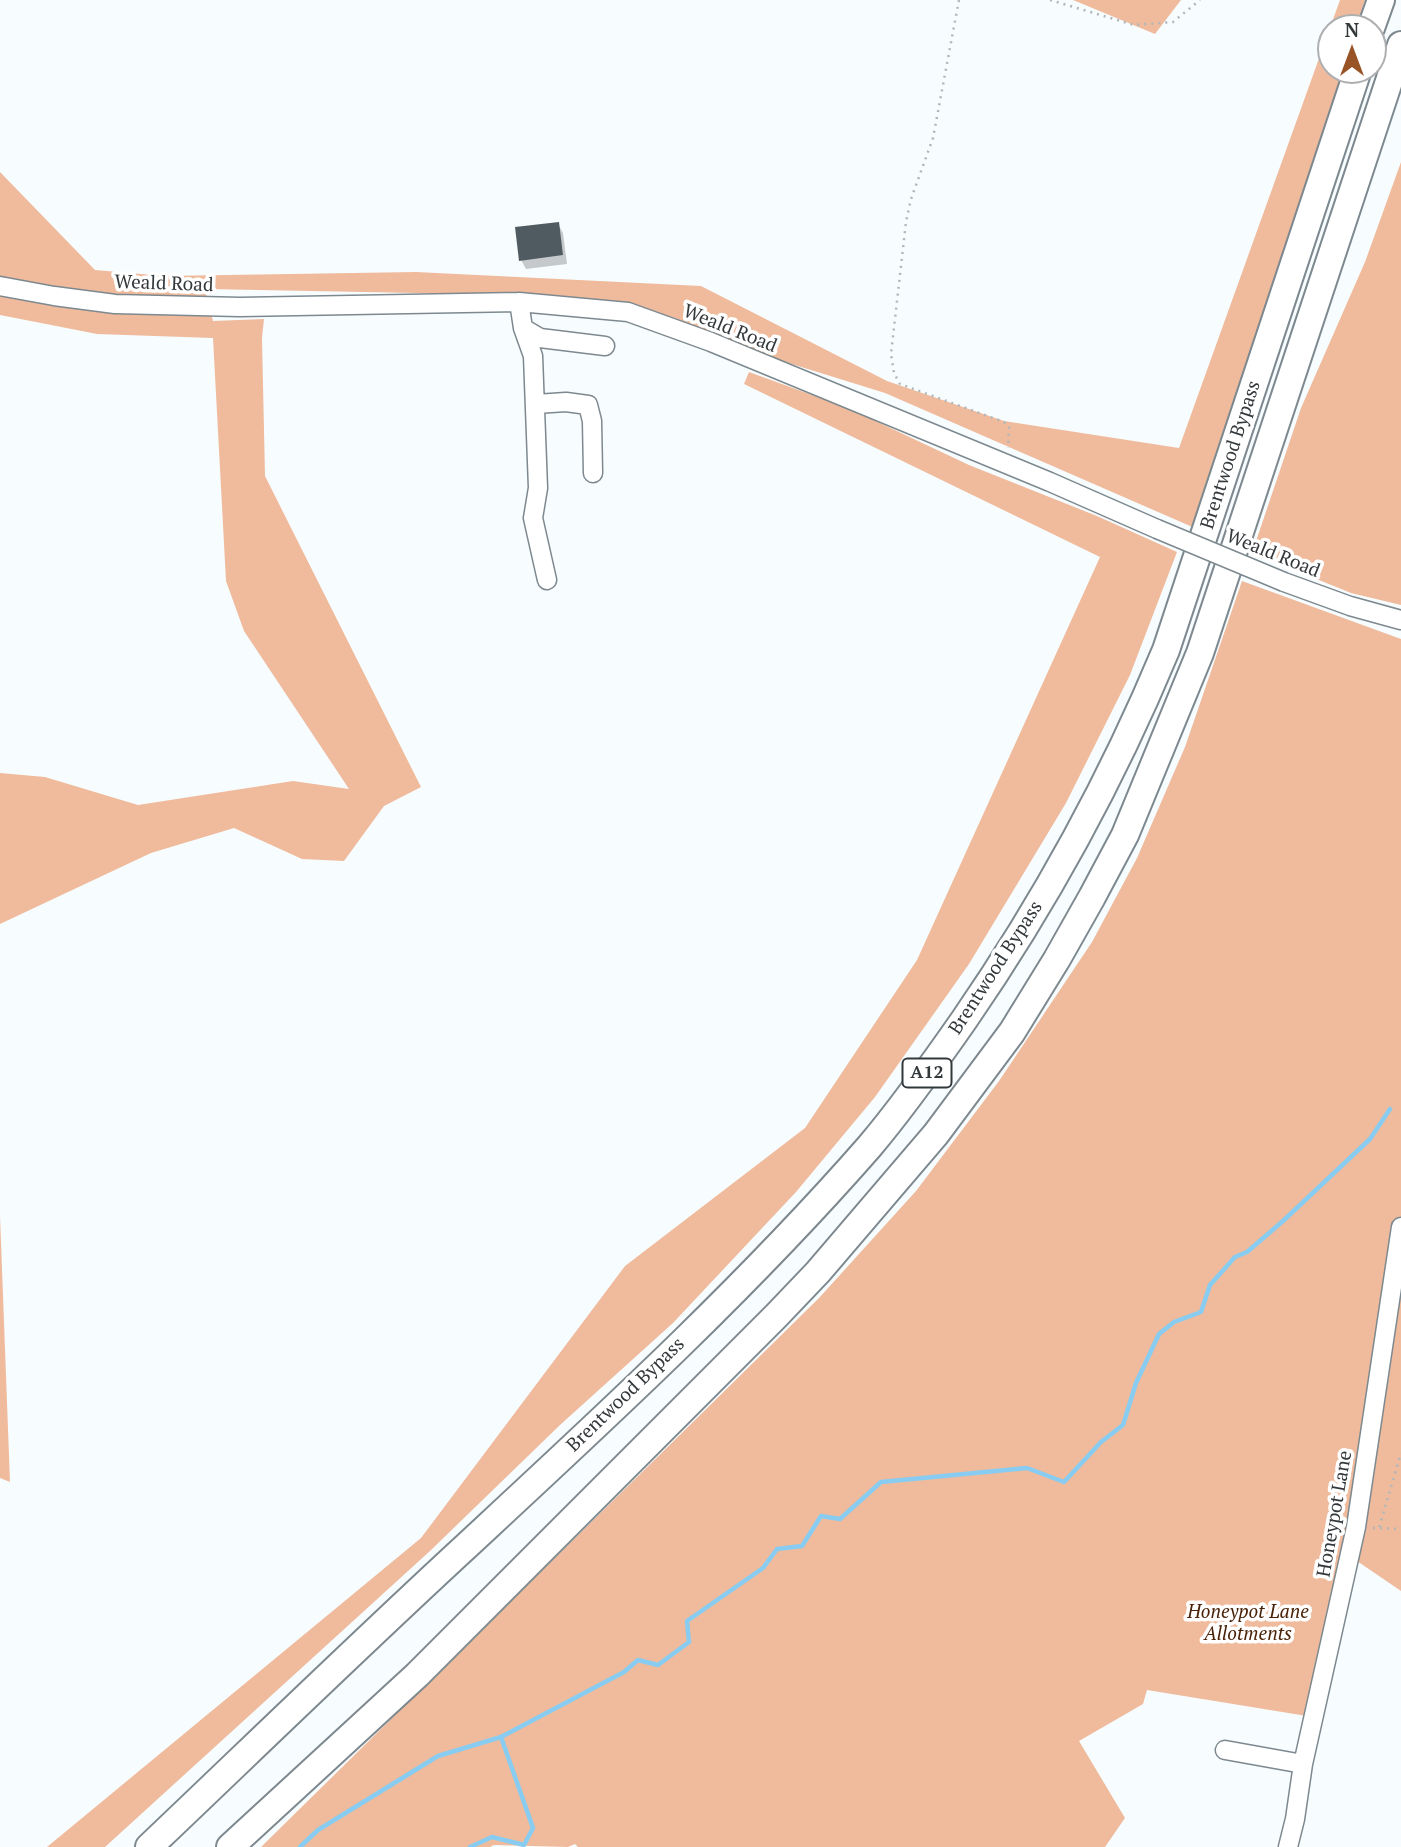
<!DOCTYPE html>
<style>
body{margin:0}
#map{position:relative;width:1401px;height:1847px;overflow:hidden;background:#f7fcff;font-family:"PT Serif",serif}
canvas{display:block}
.north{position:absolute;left:1317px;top:14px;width:70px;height:70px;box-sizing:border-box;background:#fff;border:2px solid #adafb1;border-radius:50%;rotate:0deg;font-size:19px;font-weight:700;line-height:28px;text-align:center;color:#33383b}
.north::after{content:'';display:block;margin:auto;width:24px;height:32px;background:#985427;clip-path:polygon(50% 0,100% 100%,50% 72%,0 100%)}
</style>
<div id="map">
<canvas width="1401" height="1847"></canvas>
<div class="north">N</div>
</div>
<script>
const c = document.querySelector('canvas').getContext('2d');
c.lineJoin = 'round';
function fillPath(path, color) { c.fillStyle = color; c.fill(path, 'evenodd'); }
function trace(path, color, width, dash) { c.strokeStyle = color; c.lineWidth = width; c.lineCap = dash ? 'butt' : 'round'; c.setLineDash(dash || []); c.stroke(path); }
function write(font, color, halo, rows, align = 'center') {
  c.font = font + ' "PT Serif",serif'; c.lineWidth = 7; c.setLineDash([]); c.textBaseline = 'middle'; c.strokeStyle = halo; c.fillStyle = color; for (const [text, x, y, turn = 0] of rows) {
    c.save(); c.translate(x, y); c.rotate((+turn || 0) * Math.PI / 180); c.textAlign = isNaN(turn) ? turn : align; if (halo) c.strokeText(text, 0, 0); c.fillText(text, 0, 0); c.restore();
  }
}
fillPath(new Path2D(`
 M 1073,0 L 1181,0 L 1155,34 Z
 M 1340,0 L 1365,0 L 1356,28 L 1331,28 L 1331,70 L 1343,70 L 1197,529 L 885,393 L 766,356 L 675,318 L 618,303 L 470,294 L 205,289 L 213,321 L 264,319 L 262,338 L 265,476 L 421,787 L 384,806 L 344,861 L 302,859 L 234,828 L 151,853 L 0,924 L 0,773 L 45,777 L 138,805 L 293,781 L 349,789 L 244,631 L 226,581 L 213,338 L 97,334 L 0,315 L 0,172 L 95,270 L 164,276 L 416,272 L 701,286 L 887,381 L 1004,421 L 1179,448 Z
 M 1401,162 L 1401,605 L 1351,593 L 1252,553 L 1301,408 L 1365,262 Z
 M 749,372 L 848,408 L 969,465 L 1097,516 L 1177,552 L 1130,675 L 1066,803 L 969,964 L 875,1097 L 796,1192 L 673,1323 L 560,1425 L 430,1551 L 105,1847 L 47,1847 L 421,1538 L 625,1266 L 805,1128 L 917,960 L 1100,557 L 744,384 Z
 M 1242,581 L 1401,639 L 1401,1216 L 1383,1303 L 1356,1527 L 1313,1717 L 1147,1690 L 1143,1704 L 1079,1741 L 1125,1818 L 1105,1847 L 578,1847 L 575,1844 L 568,1847 L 494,1845 L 490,1847 L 261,1847 L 819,1298 L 916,1191 L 999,1081 L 1092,942 L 1137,858 L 1185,747 Z
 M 0,1216 L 10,1482 L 0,1478 Z
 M 1401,1265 L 1401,1591 L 1357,1561 Z`), '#efbb9c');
fillPath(new Path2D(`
 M 558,224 L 563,233 L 567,264 L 526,269 L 521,260 Z`), '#0003');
trace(new Path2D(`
 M 300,1847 L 318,1830 L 438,1756 L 501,1737 L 624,1672 L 638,1660 L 658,1665 L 689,1642 L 687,1621 L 763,1568 L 777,1549 L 802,1546 L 821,1516 L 840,1519 L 881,1482 L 1027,1468 L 1064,1482 L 1101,1442 L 1123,1425 L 1136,1383 L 1159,1334 L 1174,1322 L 1201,1312 L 1210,1285 L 1235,1257 L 1247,1252 L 1283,1221 L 1370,1139 L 1390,1109
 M 470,1847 L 492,1837 L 524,1845 L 533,1828 L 501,1737`), '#88cdf1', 4.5);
fillPath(new Path2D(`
 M 559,222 L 563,255 L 519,261 L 515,227 Z`), '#505b61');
const minor = new Path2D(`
 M 0,286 L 54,296 L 115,304 L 240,307 L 519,302 L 628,312 L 711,342 L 1050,482 L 1157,529
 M 519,302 L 523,328 L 533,356 L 538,488 L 533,518 L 547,580
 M 523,328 L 540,338 L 605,346
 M 536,404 L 566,402 L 588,405 L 592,421 L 593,473
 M 1284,582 L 1350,606 L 1401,620
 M 1225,1750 L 1303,1764
 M 1288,1847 L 1295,1819 L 1303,1764 L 1356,1527 L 1401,1227`);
const highway = new Path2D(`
 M 1371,28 L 1381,0
 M 149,1847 C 253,1748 356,1648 461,1551 C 601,1421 743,1291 869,1147 C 903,1107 934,1063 964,1020 C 1044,904 1112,780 1166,650 L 1358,70
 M 230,1847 L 417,1675 L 776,1316 L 818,1272 L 936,1134 L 1012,1032 L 1057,959 L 1092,897 L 1125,835 L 1200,653 L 1401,45`);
trace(minor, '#7d898f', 21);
trace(highway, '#7d898f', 30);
trace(new Path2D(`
 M 959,0 L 933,138 L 911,199 L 906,222 L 891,354 L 894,373 L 900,384 L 1004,422 L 1009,427 L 1008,448
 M 1050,0 L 1134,25 L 1173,22 L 1200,0
 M 1373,1528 L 1379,1528 L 1401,1453
 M 1380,1528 L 1401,1529`), '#b1b6b9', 2.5, [2, 5]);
trace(minor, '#fff', 18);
trace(highway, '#fff', 26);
const minorBridge = new Path2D(`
 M 1157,529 L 1284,582`);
trace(minorBridge, '#7d898f', 21, []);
trace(minorBridge, '#fff', 18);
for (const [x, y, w] of [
 [927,1073,49]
]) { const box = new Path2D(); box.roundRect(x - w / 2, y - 14.5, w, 29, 5); c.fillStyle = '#fff'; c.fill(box); trace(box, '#33383b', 2); }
write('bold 18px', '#33383b', null, [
 ["A12",927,1073]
]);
write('19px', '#33383b', '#fff', [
 ["Weald Road",164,284,2],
 ["Weald Road",730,329,22],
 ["Brentwood Bypass",1231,455,-72],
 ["Weald Road",1273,554,22],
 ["Brentwood Bypass",996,968,-57],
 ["Brentwood Bypass",626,1395,-44],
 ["Honeypot Lane",1335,1514,-80]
]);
write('italic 19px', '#492207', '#fff', [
 ["Honeypot Lane",1248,1613],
 ["Allotments",1248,1635]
]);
</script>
